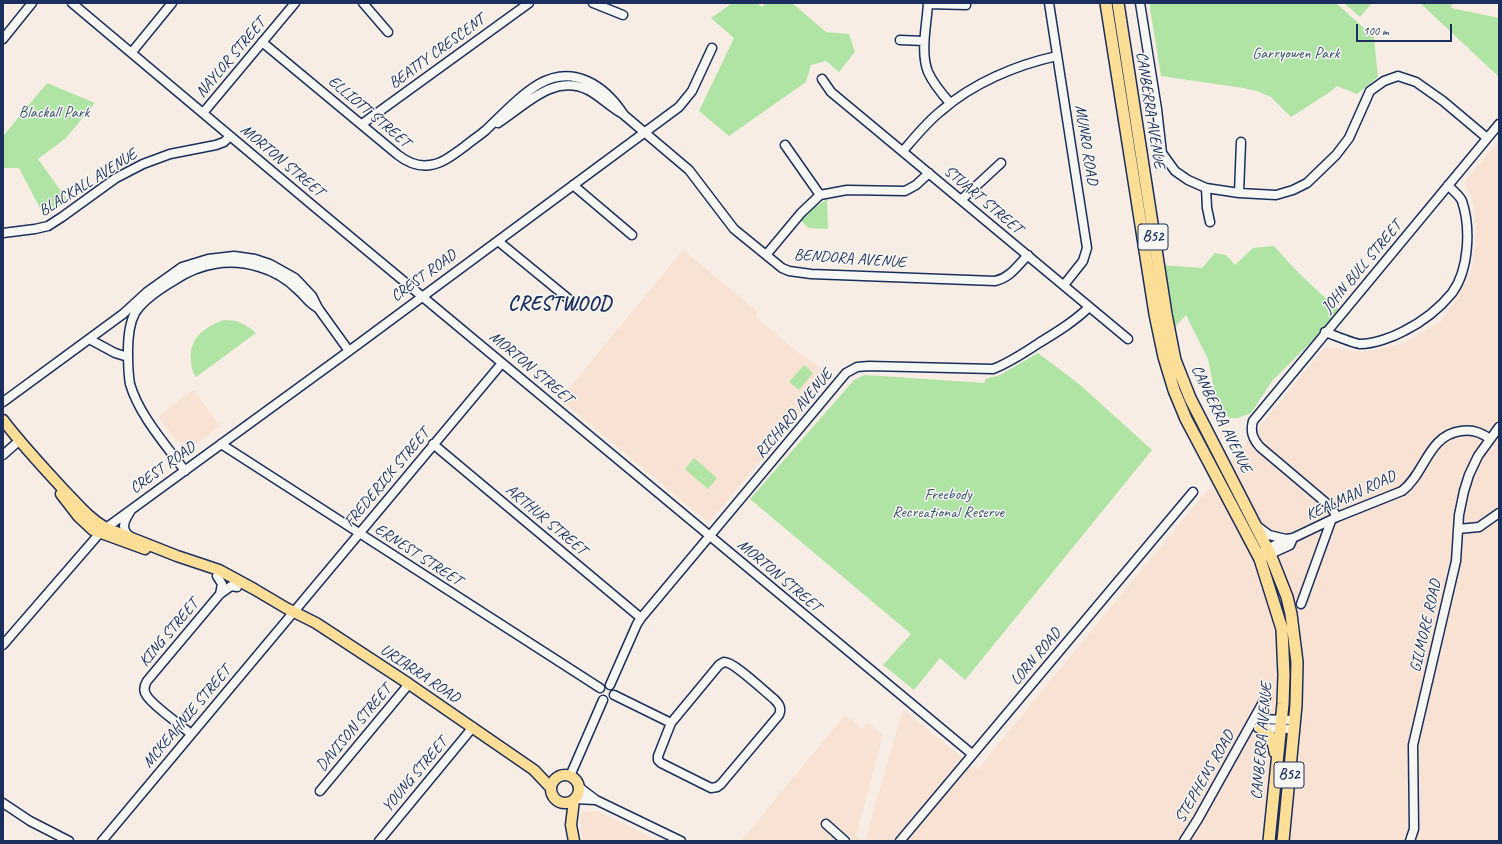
<!DOCTYPE html>
<style>
body{margin:0}
#map{position:relative;width:1502px;height:844px;overflow:hidden;background:#f7ede4;font-family:Caveat,sans-serif}
canvas{display:block}
.frame{position:absolute;inset:0;border:4px solid #1b2f5e;pointer-events:none}
.scale{position:absolute;left:1356px;top:24px;width:96px;height:18px;box-sizing:border-box;border:2px solid #1b2f5e;border-top:0;padding-left:5px;font-size:12px;line-height:14px;white-space:nowrap;color:#1b2f5e;-webkit-text-stroke:3px #f6f6f2;paint-order:stroke}
</style>
<div id="map">
<canvas width="1502" height="844"></canvas>
<div class="frame"></div>
<div class="scale">100 m</div>
</div>
<script>
const c = document.querySelector('canvas').getContext('2d');
c.lineJoin = 'round';
function fillPath(path, color) { c.fillStyle = color; c.fill(path, 'evenodd'); }
function trace(path, color, width, dash) { c.strokeStyle = color; c.lineWidth = width; c.lineCap = dash ? 'butt' : 'round'; c.setLineDash(dash || []); c.stroke(path); }
function write(font, color, halo, rows, align = 'center') {
  c.font = font + ' Caveat,sans-serif'; c.lineWidth = 3; c.setLineDash([]); c.textBaseline = 'middle'; c.strokeStyle = halo; c.fillStyle = color; for (const [text, x, y, turn = 0] of rows) {
    c.save(); c.translate(x, y); c.rotate((+turn || 0) * Math.PI / 180); c.textAlign = isNaN(turn) ? turn : align; if (halo) c.strokeText(text, 0, 0); c.fillText(text, 0, 0); c.restore();
  }
}
fillPath(new Path2D(`
 M 1499,140 L 1499,841 L 865,841 L 903,709 L 977,770 L 1325,347 L 1364,352 L 1402,344 L 1441,321 L 1459,295 L 1472,269 L 1476,229 L 1473,202 L 1465,182 Z
 M 683,250 L 757,311 L 755,316 L 796,351 L 806,357 L 830,377 L 710,521 L 705,520 L 560,399 Z
 M 194,390 L 220,426 L 196,444 L 188,446 L 177,441 L 158,416 Z
 M 845,715 L 862,728 L 868,723 L 883,735 L 856,836 L 862,841 L 741,841 Z
 M 597,811 L 658,841 L 583,841 L 580,822 L 582,812 Z`), '#f8e2d3');
fillPath(new Path2D(`
 M 730,3 L 756,3 L 762,7 L 766,3 L 792,3 L 826,32 L 849,34 L 855,52 L 839,72 L 826,61 L 811,65 L 806,82 L 729,136 L 699,111 L 734,38 L 711,18 L 731,4 Z
 M 1150,3 L 1336,3 L 1374,37 L 1378,77 L 1357,94 L 1337,86 L 1330,92 L 1291,117 L 1271,97 L 1257,91 L 1243,88 L 1161,76 L 1150,8 Z
 M 1344,3 L 1372,3 L 1360,17 Z
 M 1420,3 L 1452,3 L 1451,8 L 1499,18 L 1499,77 Z
 M 47,83 L 95,103 L 66,138 L 38,159 L 68,201 L 44,216 L 19,168 L 3,168 L 3,136 Z
 M 827,199 L 828,229 L 809,228 L 801,221 L 814,208 Z
 M 1274,246 C 1294,270 1318,291 1341,312 L 1272,381 L 1251,413 L 1238,418 L 1230,418 L 1218,408 L 1208,359 L 1186,315 L 1174,328 L 1162,265 L 1202,268 L 1215,253 L 1226,255 L 1235,265 L 1253,248 Z
 M 224,320 C 239,320 245,324 256,333 L 196,377 C 192,371 191,366 191,359 C 189,338 206,326 224,320 Z
 M 1038,353 L 1079,384 L 1152,450 L 965,680 L 940,658 L 914,690 L 883,665 L 911,634 L 750,499 L 854,380 L 864,375 L 882,376 L 984,383 L 986,379 L 1000,375 Z
 M 804,365 L 813,373 L 799,390 L 789,382 Z
 M 694,458 L 717,478 L 708,489 L 685,469 Z`), '#b0e4a5');
const minor = new Path2D(`
 M 72,3 L 311,204 L 972,754
 M 363,3 L 388,32
 M 593,3 L 623,15
 M 928,3 C 927,24 920,52 928,72 C 933,83 942,94 950,103
 M 1049,3 L 1087,248 L 1083,261 L 1064,285
 M 1140,3 L 1157,109 L 1162,153 L 1175,171 L 1188,180 L 1206,188 L 1239,193 L 1276,195 L 1293,190 L 1307,183 L 1336,155 L 1349,138 L 1370,91 L 1384,81 L 1398,76 L 1416,82 L 1443,101 L 1487,138
 M 928,4 L 966,5
 M 3,39 L 32,3
 M 900,40 L 924,41
 M 262,42 L 398,155 C 407,162 418,167 430,165 C 442,164 454,154 464,147 C 471,141 479,136 486,130 C 503,114 519,96 539,84 C 574,64 605,86 624,115 L 689,170 L 734,229 L 782,268 L 789,271 L 811,274 L 995,281 C 1010,278 1018,265 1028,255
 M 132,52 L 172,3
 M 822,79 L 831,92 L 1128,339
 M 203,113 L 295,3
 M 498,123 C 525,106 553,73 588,90 C 600,96 610,107 623,114
 M 362,124 L 529,3
 M 785,145 L 820,195
 M 903,151 C 915,137 927,122 941,111 C 973,83 1016,65 1057,56
 M 573,185 L 632,235
 M 1206,188 L 1207,208 L 1210,222
 M 1239,193 L 1241,142
 M 961,200 L 1001,163
 M 3,233 L 35,229 L 48,226 L 62,217 L 116,178 L 143,164 L 170,154 L 216,145 L 224,142 L 230,136
 M 498,241 L 576,305
 M 766,255 L 801,213 L 820,195 L 847,190 L 905,191 L 916,185 L 929,173
 M 1325,332 C 1334,335 1352,343 1360,344 C 1374,344 1393,337 1404,331 C 1422,322 1439,309 1452,293 C 1469,270 1471,228 1462,201 C 1460,196 1452,190 1448,185
 M 89,339 L 123,314 L 147,292 L 182,267 L 208,259 L 234,256 L 255,259 L 270,264 L 295,278 L 312,296 L 318,308 L 349,351
 M 3,402 L 89,339 L 115,353 L 128,357
 M 221,444 L 600,688
 M 433,444 L 641,618
 M 3,455 L 20,440
 M 185,471 C 166,445 139,415 130,384 C 128,373 128,362 128,351 C 128,338 129,324 135,313 C 143,300 163,287 175,280 C 200,263 230,258 259,267 C 273,271 287,279 298,290 C 305,296 309,304 318,308
 M 130,512 C 124,521 120,530 131,537
 M 1337,517 L 1331,507 L 1260,447 C 1253,439 1250,432 1253,421 L 1499,124
 M 1257,526 L 1269,535 L 1286,539
 M 106,528 L 349,351 L 679,107 L 692,91 L 712,48
 M 1458,529 L 1479,527 L 1499,513
 M 1264,551 L 1286,539 L 1293,538 L 1337,517 L 1402,491 C 1425,474 1428,435 1461,431 C 1472,429 1481,432 1490,439
 M 1266,556 L 1290,545 L 1293,538
 M 217,576 L 222,584 L 220,594
 M 1301,604 L 1331,521
 M 3,645 L 99,534
 M 724,662 C 733,661 765,692 774,699 C 779,704 782,708 779,715 L 721,784 L 717,787 L 711,788 L 661,763 L 658,760 L 658,756 L 671,723 L 719,665 Z
 M 610,685 L 637,624 L 641,618 L 846,373 L 857,367 L 869,366 L 993,369 C 1009,363 1024,353 1039,343 C 1057,332 1075,321 1089,307
 M 614,695 L 671,723
 M 1254,719 L 1293,720
 M 1258,728 L 1293,729
 M 191,734 C 181,725 153,706 147,696 C 143,691 144,686 147,681 L 220,594 L 231,586 L 237,587
 M 570,776 L 603,700
 M 579,787 L 596,800 L 681,841
 M 320,791 L 409,684
 M 575,799 L 595,800
 M 3,803 L 30,821 L 69,841
 M 826,824 L 845,841
 M 102,841 L 502,363
 M 379,841 L 473,727
 M 900,841 L 1193,492
 M 1184,841 L 1198,819 L 1266,697
 M 1410,841 L 1414,829 L 1413,745 L 1456,561 L 1459,515 L 1464,491 L 1469,475 L 1478,456 L 1499,427`);
const major = new Path2D(`
 M 3,420 C 21,444 42,466 62,488 C 76,502 88,518 106,528 L 177,556 L 219,570 L 254,589 L 286,608 L 316,623 L 409,684 L 534,770 L 551,788
 M 61,494 L 78,516 L 93,530 L 145,549
 M551 789a14 14 0 1 1 28 0a14 14 0 1 1-28 0Z
 M 574,841 L 571,825 L 574,800`);
const highway = new Path2D(`
 M 1106,3 L 1155,314 L 1164,357 L 1174,390 L 1186,419 L 1260,559 L 1282,629 L 1284,675 L 1283,704 L 1269,841
 M 1118,3 L 1166,314 L 1175,360 L 1190,398 L 1270,554 L 1287,597 L 1291,614 L 1297,662 L 1296,705 L 1283,841
 M 1261,728 C 1270,735 1274,741 1275,752`);
trace(minor, '#1b2f5e', 11);
trace(major, '#1b2f5e', 13);
trace(highway, '#1b2f5e', 14);
trace(minor, '#f6f6f2', 8);
trace(major, '#fcde96', 10);
trace(highway, '#fcde96', 11);
for (const [x, y, w] of [
 [1153,237,30],
 [1289,775,30]
]) { const box = new Path2D(); box.roundRect(x - w / 2, y - 13, w, 26, 3); c.fillStyle = '#f6f6f2'; c.fill(box); trace(box, '#1b2f5e', 1); }
write('bold 15px', '#1b2f5e', null, [
 ["B52",1153,237],
 ["B52",1289,775]
]);
write('16px', '#1b2f5e', '#f6f6f2', [
 ["BEATTY CRESCENT",437,52,-36],
 ["NAYLOR STREET",231,58,-50],
 ["CANBERRA AVENUE",1150,110,81],
 ["ELLIOTT STREET",369,112,40],
 ["MUNRO ROAD",1086,145,81],
 ["MORTON STREET",282,161,40],
 ["BLACKALL AVENUE",88,183,-32],
 ["STUART STREET",983,200,40],
 ["BENDORA AVENUE",850,259,4],
 ["JOHN BULL STREET",1362,267,-50],
 ["CREST ROAD",424,276,-36],
 ["MORTON STREET",531,368,40],
 ["RICHARD AVENUE",794,414,-50],
 ["CANBERRA AVENUE",1221,419,64],
 ["CREST ROAD",163,468,-36],
 ["FREDERICK STREET",387,478,-50],
 ["KEALMAN ROAD",1351,496,-25],
 ["ARTHUR STREET",546,520,40],
 ["ERNEST STREET",418,555,33],
 ["MORTON STREET",779,576,40],
 ["GILMORE ROAD",1426,626,-77],
 ["KING STREET",169,633,-50],
 ["LORN ROAD",1036,657,-50],
 ["URIARRA ROAD",420,674,34],
 ["MCKEAHNIE STREET",187,717,-50],
 ["DAVISON STREET",354,728,-50],
 ["CANBERRA AVENUE",1262,741,-85],
 ["YOUNG STREET",415,775,-50],
 ["STEPHENS ROAD",1205,777,-60]
]);
write('16px', '#39536c', '#f6f6f2', [
 ["Garryowen Park",1296,54],
 ["Blackall Park",54,113],
 ["Freebody",948,495],
 ["Recreational Reserve",948,513]
]);
c.letterSpacing = '1px';
write('bold 20px', '#1b2f5e', '#f6f6f2', [
 ["CRESTWOOD",560,305]
]);
c.letterSpacing = '0px';
</script>
